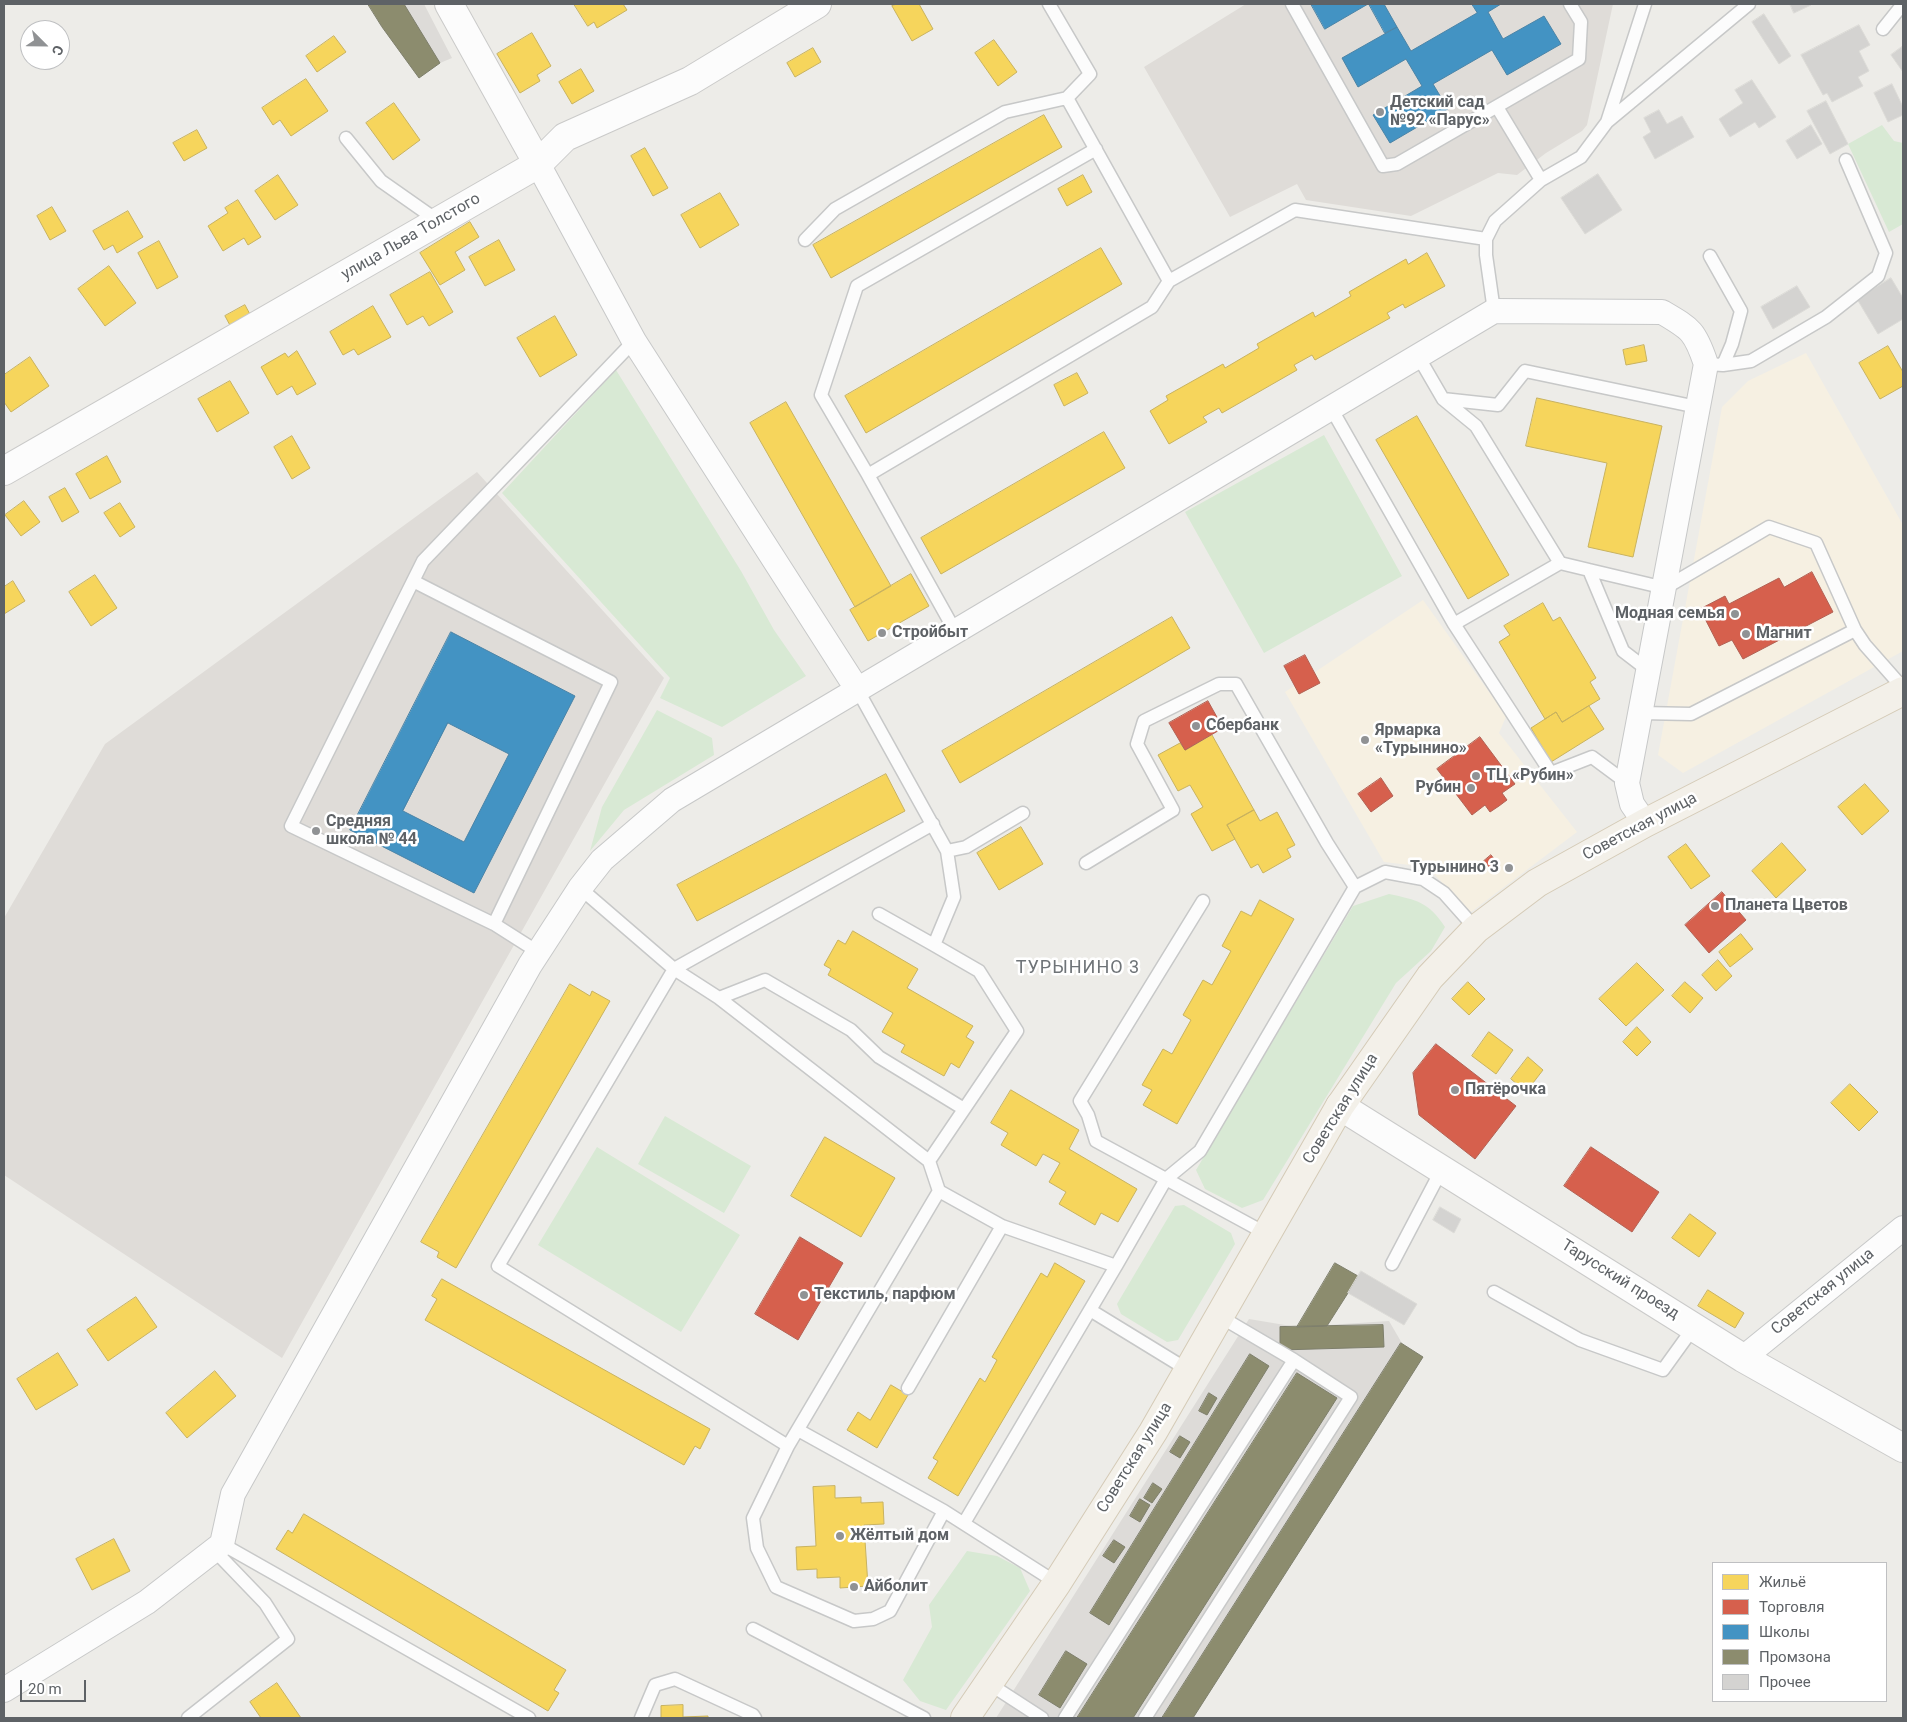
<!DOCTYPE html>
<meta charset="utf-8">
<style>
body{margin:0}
#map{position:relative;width:1907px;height:1722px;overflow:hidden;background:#edece8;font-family:Roboto,sans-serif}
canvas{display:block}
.frame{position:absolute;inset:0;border:5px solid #5e6266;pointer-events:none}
.legend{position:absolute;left:1712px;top:1562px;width:175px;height:140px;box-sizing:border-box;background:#fff;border:1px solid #bfc0c2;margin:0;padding:6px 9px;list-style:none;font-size:15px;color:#5e6266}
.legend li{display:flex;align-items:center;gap:10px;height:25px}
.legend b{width:25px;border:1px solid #bfc0c2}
.north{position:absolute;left:20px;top:20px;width:50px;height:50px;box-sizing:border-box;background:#fff;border:1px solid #bfc0c2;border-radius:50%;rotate:113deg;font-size:14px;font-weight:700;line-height:20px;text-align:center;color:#5e6266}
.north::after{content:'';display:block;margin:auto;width:18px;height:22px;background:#909294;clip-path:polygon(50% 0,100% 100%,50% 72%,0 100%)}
.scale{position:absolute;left:20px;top:1680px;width:66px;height:22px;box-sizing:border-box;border:2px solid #5e6266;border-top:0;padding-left:6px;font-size:15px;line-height:18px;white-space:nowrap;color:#5e6266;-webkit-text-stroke:4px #fff;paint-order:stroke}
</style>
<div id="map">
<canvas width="1907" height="1722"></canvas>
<div class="frame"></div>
<ul class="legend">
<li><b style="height:14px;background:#f6d55c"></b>Жильё</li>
<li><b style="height:14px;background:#d6604d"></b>Торговля</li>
<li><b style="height:14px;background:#4393c3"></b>Школы</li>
<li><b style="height:14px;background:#8c8c6e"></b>Промзона</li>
<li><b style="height:14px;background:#d4d3d1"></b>Прочее</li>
</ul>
<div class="north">С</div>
<div class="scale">20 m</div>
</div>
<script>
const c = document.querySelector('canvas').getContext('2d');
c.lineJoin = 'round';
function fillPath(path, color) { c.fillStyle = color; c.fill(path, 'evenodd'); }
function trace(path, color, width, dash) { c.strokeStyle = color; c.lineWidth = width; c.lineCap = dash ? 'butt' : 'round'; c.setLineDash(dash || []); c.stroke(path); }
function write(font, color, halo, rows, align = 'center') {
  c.font = font + ' Roboto,sans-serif'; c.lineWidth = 5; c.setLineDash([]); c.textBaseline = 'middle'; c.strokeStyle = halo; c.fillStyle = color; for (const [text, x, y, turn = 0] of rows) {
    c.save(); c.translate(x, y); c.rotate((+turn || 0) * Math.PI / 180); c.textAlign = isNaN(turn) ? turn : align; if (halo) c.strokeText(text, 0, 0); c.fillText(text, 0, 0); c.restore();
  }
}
fillPath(new Path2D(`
 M 1806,353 L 1903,525 L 1903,651 L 1683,773 L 1658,755 L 1722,407 L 1748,381 Z
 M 1423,600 L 1489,692 L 1508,712 L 1499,733 L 1577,832 L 1471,912 L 1427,867 L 1384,862 L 1285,692 Z`), '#f6f0e2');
fillPath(new Path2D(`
 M 368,4 L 424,4 L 452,58 L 440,63 L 419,78 L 382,27 Z
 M 1249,1319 L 1297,1327 L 1389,1321 L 1403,1345 L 1423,1357 L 1193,1718 L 996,1718 Z`), '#dddbd8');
fillPath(new Path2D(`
 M 1246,4 L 1613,4 L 1587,125 L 1582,131 L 1546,153 L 1517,175 L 1498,173 L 1411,216 L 1306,200 L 1297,184 L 1230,217 L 1144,67 Z
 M 477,472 L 664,678 L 282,1358 L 4,1175 L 4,918 L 105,744 Z`), '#dfdcd8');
fillPath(new Path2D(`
 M 1882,125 L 1894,141 L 1903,143 L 1903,224 L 1889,232 L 1848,144 Z
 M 616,370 L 741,571 L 774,630 L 806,676 L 722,727 L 660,698 L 670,678 L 502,493 Z
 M 1324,435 L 1402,576 L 1264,653 L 1185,512 Z
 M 657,710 L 712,738 L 714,755 L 624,810 L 590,851 L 602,807 Z
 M 1389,894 C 1417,900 1429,902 1445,927 L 1431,951 L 1396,983 L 1263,1200 L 1242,1208 L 1205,1189 L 1196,1170 L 1353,906 Z
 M 665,1116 L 751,1166 L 724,1213 L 638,1164 Z
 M 597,1147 L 740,1235 L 681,1332 L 538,1245 Z
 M 1184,1205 L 1231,1233 L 1235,1244 L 1178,1340 L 1167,1342 L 1121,1314 L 1117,1304 L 1175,1206 Z
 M 967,1551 L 997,1556 L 1020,1568 L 1030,1591 L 946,1710 L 920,1701 L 903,1680 L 932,1627 L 929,1605 Z`), '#d8e9d4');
const homes = new Path2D(`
 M 574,4 L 623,4 L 627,10 L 597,28 L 594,22 L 588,26 Z
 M 897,4 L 919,4 L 933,29 L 912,41 L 892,6 Z
 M 532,33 L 551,66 L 537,75 L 540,81 L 520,93 L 497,54 Z
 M 334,36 L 346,52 L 317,72 L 306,56 Z
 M 994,40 L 1017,72 L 998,86 L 975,53 Z
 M 813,48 L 821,62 L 795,77 L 787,63 Z
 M 581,69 L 594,91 L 572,104 L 559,82 Z
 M 306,79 L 328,111 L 291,136 L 280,120 L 273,125 L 262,108 Z
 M 394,103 L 420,140 L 393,160 L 366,123 Z
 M 1044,115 L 1062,147 L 831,278 L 813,245 Z
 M 197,130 L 207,148 L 184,161 L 173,143 Z
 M 645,148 L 668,188 L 653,196 L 631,156 Z
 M 278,175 L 298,205 L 275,220 L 255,191 Z
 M 1083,175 L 1092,192 L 1067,206 L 1058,189 Z
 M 720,193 L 739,225 L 700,248 L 681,215 Z
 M 238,200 L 261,237 L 248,245 L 244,238 L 223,251 L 208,226 L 228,213 L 225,208 Z
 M 52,207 L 66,231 L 50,240 L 37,216 Z
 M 128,211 L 143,237 L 117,253 L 113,245 L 104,250 L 93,231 Z
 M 470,222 L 479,237 L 455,252 L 465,270 L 440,285 L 420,253 Z
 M 499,240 L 515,270 L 485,286 L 469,257 Z
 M 159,241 L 178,277 L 157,289 L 138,253 Z
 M 1101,248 L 1122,284 L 866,433 L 845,396 Z
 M 1427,253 L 1445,286 L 1405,308 L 1403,304 L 1387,313 L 1390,318 L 1315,360 L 1312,355 L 1294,365 L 1297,370 L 1222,413 L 1219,408 L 1203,417 L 1207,422 L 1169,444 L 1150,411 L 1168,400 L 1166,396 L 1223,364 L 1225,368 L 1259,348 L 1257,344 L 1313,312 L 1315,317 L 1351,296 L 1349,292 L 1406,259 L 1408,264 Z
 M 109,266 L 136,303 L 105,326 L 78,289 Z
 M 430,272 L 453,312 L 429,326 L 423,316 L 407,325 L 390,295 Z
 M 245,305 L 252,318 L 232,329 L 225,316 Z
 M 373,306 L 391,337 L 358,355 L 354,349 L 343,355 L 330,332 Z
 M 555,316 L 577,355 L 540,377 L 517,338 Z
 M 1644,345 L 1647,361 L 1626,365 L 1623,350 Z
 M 1888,346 L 1903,372 L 1903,386 L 1880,399 L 1859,363 Z
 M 297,351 L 316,384 L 297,395 L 292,386 L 277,395 L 261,367 L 285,353 L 288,357 Z
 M 30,357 L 49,386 L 11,412 L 4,402 L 4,375 Z
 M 1077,373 L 1088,393 L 1064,406 L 1054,385 Z
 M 230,381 L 249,413 L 217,432 L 198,399 Z
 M 1537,398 L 1662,426 L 1633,557 L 1588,547 L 1607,463 L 1526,446 Z
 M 786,402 L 891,586 L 855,607 L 750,423 Z
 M 1417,416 L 1509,575 L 1468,599 L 1376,440 Z
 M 1104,432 L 1125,468 L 941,574 L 921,538 Z
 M 292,436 L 310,468 L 292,479 L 274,447 Z
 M 107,456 L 121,482 L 90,499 L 76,474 Z
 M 65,488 L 79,512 L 62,522 L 49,497 Z
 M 24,501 L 40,522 L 21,536 L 5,515 Z
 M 120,503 L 135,527 L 120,537 L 104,513 Z
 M 911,574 L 929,606 L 868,641 L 850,610 Z
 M 95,575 L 117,608 L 91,626 L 69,592 Z
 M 13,581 L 25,601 L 4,614 L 4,587 Z
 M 1543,603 L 1553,621 L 1560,617 L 1596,678 L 1590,682 L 1600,699 L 1562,722 L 1556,712 L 1545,719 L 1499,642 L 1510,635 L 1504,626 Z
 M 1172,617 L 1190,648 L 960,783 L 942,751 Z
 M 1589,706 L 1604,729 L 1551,762 L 1531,728 L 1556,712 L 1562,722 Z
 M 1212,735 L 1254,810 L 1227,825 L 1235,839 L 1212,851 L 1191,814 L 1203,807 L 1190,785 L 1178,791 L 1158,755 L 1180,743 L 1185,750 Z
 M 886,774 L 905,811 L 697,921 L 677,885 Z
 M 1865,784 L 1889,811 L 1862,835 L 1838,807 Z
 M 1254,810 L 1260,821 L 1277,812 L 1295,845 L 1287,849 L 1291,857 L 1263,873 L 1258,864 L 1251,868 L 1227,825 Z
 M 1021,827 L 1043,864 L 999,890 L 977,853 Z
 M 1782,843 L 1806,870 L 1776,898 L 1752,871 Z
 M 1686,844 L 1710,876 L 1691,889 L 1668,857 Z
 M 1260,900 L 1294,919 L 1177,1124 L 1143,1105 L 1152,1090 L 1142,1085 L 1163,1049 L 1172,1054 L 1191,1020 L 1183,1015 L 1203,980 L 1212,985 L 1231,951 L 1222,946 L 1241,911 L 1251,916 Z
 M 853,931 L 918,969 L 907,988 L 973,1026 L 966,1037 L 974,1042 L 959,1068 L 951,1063 L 944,1076 L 901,1052 L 905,1045 L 882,1032 L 893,1013 L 828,975 L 831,969 L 824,965 L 838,940 L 845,944 Z
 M 1741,934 L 1753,949 L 1730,967 L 1719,952 Z
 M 1718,960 L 1732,976 L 1716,991 L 1702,975 Z
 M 1637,963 L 1664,990 L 1626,1026 L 1599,999 Z
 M 1468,982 L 1485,999 L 1469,1015 L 1452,999 Z
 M 1685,982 L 1703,998 L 1690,1013 L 1672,996 Z
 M 570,984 L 590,996 L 592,991 L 610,1001 L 456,1268 L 437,1257 L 439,1252 L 421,1242 Z
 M 1637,1027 L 1651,1042 L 1637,1056 L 1623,1042 Z
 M 1489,1032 L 1513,1050 L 1496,1074 L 1472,1056 Z
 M 1528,1057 L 1543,1070 L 1526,1092 L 1511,1079 Z
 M 1850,1084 L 1878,1112 L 1859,1131 L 1831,1103 Z
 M 1011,1090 L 1079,1130 L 1069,1149 L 1137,1189 L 1118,1222 L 1101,1213 L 1095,1225 L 1059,1204 L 1066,1192 L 1049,1182 L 1060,1163 L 1043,1154 L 1036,1166 L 1001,1145 L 1008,1133 L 991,1123 Z
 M 825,1137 L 895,1178 L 861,1237 L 791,1196 Z
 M 1690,1214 L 1716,1233 L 1699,1257 L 1672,1238 Z
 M 1055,1263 L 1085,1281 L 958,1496 L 928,1478 L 938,1461 L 933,1458 L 980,1378 L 985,1382 L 997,1360 L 992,1357 L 1041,1273 L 1047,1277 Z
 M 442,1279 L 710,1429 L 700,1449 L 695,1446 L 684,1465 L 425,1320 L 437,1299 L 432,1296 Z
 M 1708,1290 L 1744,1313 L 1735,1328 L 1698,1306 Z
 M 136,1297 L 157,1327 L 108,1361 L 87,1330 Z
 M 58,1353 L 78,1385 L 36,1410 L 17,1379 Z
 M 215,1371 L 236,1396 L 187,1438 L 166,1413 Z
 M 891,1385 L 908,1395 L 877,1448 L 847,1430 L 858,1412 L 870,1420 Z
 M 835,1486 L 835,1498 L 861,1497 L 861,1503 L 883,1502 L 884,1524 L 864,1525 L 868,1586 L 840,1588 L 840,1577 L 817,1578 L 817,1569 L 797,1570 L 796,1547 L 816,1546 L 813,1487 Z
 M 304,1514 L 566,1670 L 554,1690 L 559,1693 L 548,1711 L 276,1549 L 288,1530 L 292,1533 Z
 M 114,1539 L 130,1571 L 92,1590 L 76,1559 Z
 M 277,1683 L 301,1718 L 261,1718 L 250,1702 Z
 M 683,1705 L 683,1717 L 708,1716 L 708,1718 L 661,1718 L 661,1706 Z`);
fillPath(homes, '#f6d55c');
trace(homes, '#c8b25f', 1);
const shops = new Path2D(`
 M 1812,572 L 1833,612 L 1743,659 L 1732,640 L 1719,646 L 1700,609 L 1725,596 L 1729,604 L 1779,578 L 1784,587 Z
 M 1305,655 L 1320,683 L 1299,694 L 1284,666 Z
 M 1208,701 L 1223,728 L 1185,750 L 1169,723 Z
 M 1480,737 L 1515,784 L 1502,793 L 1507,800 L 1499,806 L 1490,812 L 1485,805 L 1472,815 L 1437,769 Z
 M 1381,778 L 1393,796 L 1371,812 L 1358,794 Z
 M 1491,855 L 1499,865 L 1492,871 L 1484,861 Z
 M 1722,892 L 1746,920 L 1709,953 L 1685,925 Z
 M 1436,1044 L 1516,1106 L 1475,1159 L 1419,1115 L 1413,1073 Z
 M 1591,1147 L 1659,1192 L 1632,1232 L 1564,1186 Z
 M 800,1237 L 843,1263 L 798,1340 L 755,1314 Z`);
fillPath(shops, '#d6604d');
trace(shops, '#b26154', 1);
const schools = new Path2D(`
 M 1311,4 L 1368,4 L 1325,29 Z
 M 1369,4 L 1384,4 L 1397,27 L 1385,33 Z
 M 1472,4 L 1501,4 L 1488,12 L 1503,39 L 1544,16 L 1561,44 L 1507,75 L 1492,50 L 1433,84 L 1448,109 L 1390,143 L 1373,115 L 1422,86 L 1406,59 L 1358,87 L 1342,58 L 1397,27 L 1411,51 L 1477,13 Z
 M 451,632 L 575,696 L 474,893 L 350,830 ZM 448,723 L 509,754 L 464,842 L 403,811 Z`);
fillPath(schools, '#4393c3');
trace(schools, '#4b84a7', 1);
const industry = new Path2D(`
 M 368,4 L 404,4 L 440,63 L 419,78 L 382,27 Z
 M 1335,1263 L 1358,1276 L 1348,1293 L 1327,1326 L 1297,1327 Z
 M 1383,1325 L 1384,1347 L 1280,1350 L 1280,1327 Z
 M 1401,1343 L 1423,1357 L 1333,1499 L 1193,1718 L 1162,1718 Z
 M 1250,1354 L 1269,1366 L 1109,1625 L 1090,1613 Z
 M 1297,1373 L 1337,1398 L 1133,1718 L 1077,1718 Z
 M 1209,1393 L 1217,1398 L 1207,1415 L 1199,1411 Z
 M 1180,1436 L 1190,1442 L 1180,1458 L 1170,1452 Z
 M 1153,1483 L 1162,1489 L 1152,1503 L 1144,1498 Z
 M 1140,1499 L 1150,1505 L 1140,1522 L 1130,1516 Z
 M 1114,1540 L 1125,1547 L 1114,1563 L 1103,1556 Z
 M 1066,1651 L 1087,1664 L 1060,1708 L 1039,1695 Z`);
fillPath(industry, '#8c8c6e');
trace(industry, '#7e7f6c', 1);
const building = new Path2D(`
 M 1790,4 L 1810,4 L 1811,5 L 1794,13 Z
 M 1764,14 L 1791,56 L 1779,64 L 1752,22 Z
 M 1859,25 L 1870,45 L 1859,51 L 1869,71 L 1858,77 L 1863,86 L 1832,102 L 1827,93 L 1823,95 L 1801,55 Z
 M 1903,46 L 1903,72 L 1891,55 Z
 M 1752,80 L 1776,117 L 1759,128 L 1755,122 L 1730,137 L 1719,119 L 1743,103 L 1735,90 Z
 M 1892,84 L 1903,107 L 1903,115 L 1888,122 L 1874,93 Z
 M 1826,101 L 1848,144 L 1830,154 L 1807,111 Z
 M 1659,110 L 1667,124 L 1682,116 L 1694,137 L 1655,159 L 1643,137 L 1651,132 L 1644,118 Z
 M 1811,125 L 1822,144 L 1797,159 L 1786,141 Z
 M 1598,174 L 1622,210 L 1585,234 L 1561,198 Z
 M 1891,278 L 1903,298 L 1903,319 L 1878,334 L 1857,299 Z
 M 1797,286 L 1810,307 L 1773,329 L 1761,307 Z
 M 1440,1207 L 1461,1219 L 1454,1233 L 1433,1220 Z
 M 1361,1271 L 1417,1304 L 1404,1325 L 1348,1293 Z`);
fillPath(building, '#d4d3d1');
trace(building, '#dcdbd7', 1);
const lane = new Path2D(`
 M 1292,4 L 1383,166 L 1397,164 L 1579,59 L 1581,22 L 1570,4
 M 1883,29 L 1903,4
 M 1497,107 L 1541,180
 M 1607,122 L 1645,4
 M 346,138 L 381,181 L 438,221
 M 805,240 L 835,209 L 1005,112 L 1067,98 L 1090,74 L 1049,4
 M 1710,256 L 1741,311 L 1732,344 L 1723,365
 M 1169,281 L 1295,210 L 1486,239
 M 1494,311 L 1486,255 L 1486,239 L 1495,221 L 1541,180 L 1581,157 L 1607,122 L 1749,4
 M 1418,356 L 1443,399 L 1476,426 L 1560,563 L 1589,570 L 1623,651 L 1649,671
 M 1706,364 L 1723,365 L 1751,361 L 1826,317 L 1878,276 L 1886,253 L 1846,160
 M 1443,399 L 1498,405 L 1525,371 L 1697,407
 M 1331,408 L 1454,624 L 1551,773 L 1592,757 L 1627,783
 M 868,475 L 821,395 L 857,286 L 1096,149
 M 1589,570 L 1665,588 L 1769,527 L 1816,543 L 1855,630
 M 413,581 L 611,682 L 494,924
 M 1454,624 L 1560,563
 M 955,631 L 868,475 L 1152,307 L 1169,281 L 1067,98
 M 857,689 L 947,851 L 954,897 L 934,945 L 979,971 L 1017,1031 L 929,1161
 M 1641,713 L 1691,714 L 1855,630 L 1865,645 L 1903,688
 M 947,851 L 966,847 L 1023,813
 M 1086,863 L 1173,810 L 1137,744 L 1144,721 L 1219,684 L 1236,684 L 1327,843 L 1355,887
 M 580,888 L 674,969 L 719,998 L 929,1161 L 939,1191 L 1002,1226 L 1116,1266 L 1166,1179 L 1200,1151 L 1355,887 L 1385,872 L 1423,879 L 1444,893 L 1476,929
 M 1203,901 L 1080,1101 L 1088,1115 L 1096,1141 L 1267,1234
 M 879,914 L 934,945
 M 538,952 L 494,924 L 291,826 L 423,561 L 634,341
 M 719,998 L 765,980 L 851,1030 L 879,1057 L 964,1109
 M 939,1191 L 788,1446 L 753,1518 L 757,1548 L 776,1587 L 854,1621 L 873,1619 L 890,1611 L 944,1511 L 1057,1583
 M 1392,1264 L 1442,1169
 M 1494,1292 L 1580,1340 L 1663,1370 L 1694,1327
 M 1090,1310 L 1188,1370
 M 1219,1316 L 1294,1360
 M 908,1388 L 1002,1226
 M 798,1430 L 944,1511
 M 788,1446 L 498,1266 L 674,969 L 933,824
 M 964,1523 L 1116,1266
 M 222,1544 L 529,1718
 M 753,1629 L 924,1718
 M 988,1683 L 1042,1718
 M 188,1718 L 288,1639 L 265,1603 L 214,1550
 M 641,1718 L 655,1685 L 675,1679 L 753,1715 L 755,1718
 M 1065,1718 L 1294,1360 L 1351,1397 L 1145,1718`);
const street = new Path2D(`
 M 538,164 L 634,341 L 857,689
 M 1743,1358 L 1903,1228
 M 4,1690 L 147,1602 L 222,1544 L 233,1494 L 530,965 L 580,888 L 602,860 L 672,800 L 1494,311 L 1662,312 C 1691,329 1695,331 1706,364 L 1627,783 L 1632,804 L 1645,823`);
const secondary = new Path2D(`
 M 449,4 L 538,164
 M 4,471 L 538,164 L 565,137 L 690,81 L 817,4
 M 1340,1106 L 1743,1358 L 1903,1448`);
const primary = new Path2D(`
 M 965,1718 L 1057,1583 L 1153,1432 L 1340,1106 L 1430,977 L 1476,929 L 1537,883 L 1645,823 L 1903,691`);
trace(lane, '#c7c8c8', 15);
trace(street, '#c7c8c8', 26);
trace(secondary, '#cacac9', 30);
trace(primary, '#d4cab6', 30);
trace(lane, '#fcfcfc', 12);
trace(street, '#fcfcfc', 24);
trace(secondary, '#fcfcfc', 28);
trace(primary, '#f3f0e9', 28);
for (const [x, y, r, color] of [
 [1380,112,5,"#909294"],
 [1735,614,5,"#909294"],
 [882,633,5,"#909294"],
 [1746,634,5,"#909294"],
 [1196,726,5,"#909294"],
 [1365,740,5,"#909294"],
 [1476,776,5,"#909294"],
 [1471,788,5,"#909294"],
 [316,831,5,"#909294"],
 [1509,868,5,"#909294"],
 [1715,906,5,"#909294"],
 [1455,1090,5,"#909294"],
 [804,1295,5,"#909294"],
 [840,1536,5,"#909294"],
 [854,1587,5,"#909294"]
]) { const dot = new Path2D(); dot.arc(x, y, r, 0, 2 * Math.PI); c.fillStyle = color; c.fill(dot); trace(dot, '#fff', 2); }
write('bold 16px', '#5e6266', '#fff', [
 ["Детский сад",1390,103],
 ["№92 «Парус»",1390,121],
 ["Модная семья",1725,614,"right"],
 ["Стройбыт",892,633],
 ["Магнит",1756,634],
 ["Сбербанк",1206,726],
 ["Ярмарка",1375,731],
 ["«Турынино»",1375,749],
 ["ТЦ «Рубин»",1486,776],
 ["Рубин",1461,788,"right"],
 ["Средняя",326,822],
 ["школа № 44",326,840],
 ["Турынино 3",1499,868,"right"],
 ["Планета Цветов",1725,906],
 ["Пятёрочка",1465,1090],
 ["Текстиль, парфюм",814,1295],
 ["Жёлтый дом",850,1536],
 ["Айболит",864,1587]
], 'left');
write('16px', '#5e6266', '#fff', [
 ["улица Льва Толстого",411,237,-30],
 ["Советская улица",1640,827,-28],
 ["Советская улица",1341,1109,-58],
 ["Тарусский проезд",1620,1280,32],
 ["Советская улица",1823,1292,-39],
 ["Советская улица",1135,1458,-58]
]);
c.letterSpacing = '1px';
write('18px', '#6f7478', '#fff', [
 ["ТУРЫНИНО 3",1078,968]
]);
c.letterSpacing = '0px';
</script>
